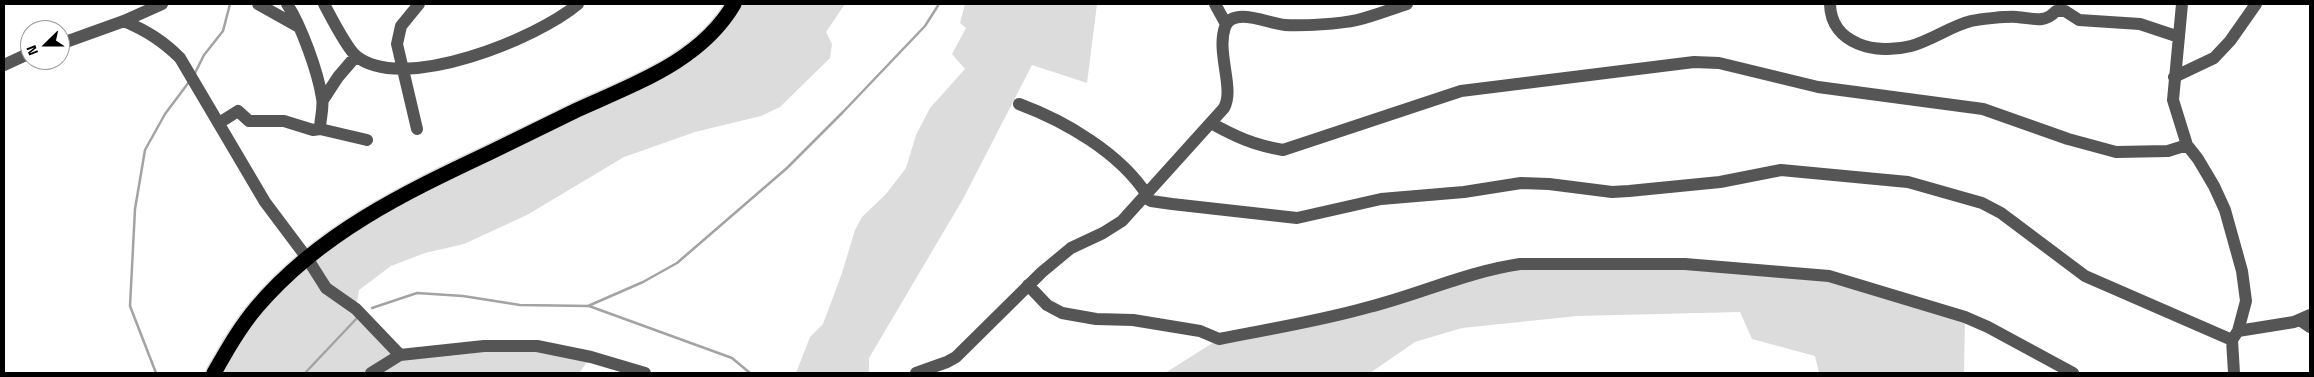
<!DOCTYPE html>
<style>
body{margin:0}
#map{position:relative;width:2314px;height:377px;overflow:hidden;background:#fff;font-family:"Titillium Web",sans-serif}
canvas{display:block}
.frame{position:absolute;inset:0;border:5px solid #000;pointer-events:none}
.north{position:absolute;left:20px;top:20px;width:50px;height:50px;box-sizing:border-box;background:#fff;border:1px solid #999;border-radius:50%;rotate:248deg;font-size:14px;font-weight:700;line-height:20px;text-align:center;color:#000}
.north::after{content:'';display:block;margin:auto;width:18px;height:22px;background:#000;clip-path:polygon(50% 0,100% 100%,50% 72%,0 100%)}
</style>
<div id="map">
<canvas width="2314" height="377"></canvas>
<div class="frame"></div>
<div class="north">N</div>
</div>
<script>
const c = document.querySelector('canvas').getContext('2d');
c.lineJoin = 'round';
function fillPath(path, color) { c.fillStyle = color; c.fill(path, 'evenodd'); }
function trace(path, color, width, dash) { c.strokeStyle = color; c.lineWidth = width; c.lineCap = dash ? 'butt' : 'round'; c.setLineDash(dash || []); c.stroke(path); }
fillPath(new Path2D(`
 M 734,4 L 845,4 L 826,32 L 832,44 L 830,58 L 780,107 L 761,116 L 695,132 L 624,157 L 527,215 L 464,244 L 425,253 L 391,266 L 359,290 L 356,309 L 400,355 L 484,346 L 591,357 L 579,373 L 214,373 L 256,309 L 340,232 L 667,67 Z
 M 965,4 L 1097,4 L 1087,83 L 1032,65 L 963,199 L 869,358 L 869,373 L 796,373 L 810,337 L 823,324 L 842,273 L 855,230 L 862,217 L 886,194 L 906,168 L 916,135 L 930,108 L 965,69 L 952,54 L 966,28 L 960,23 Z
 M 1685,264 L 1829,276 L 1965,317 L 1964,373 L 1819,373 L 1815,356 L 1752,339 L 1740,312 L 1577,316 L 1462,328 L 1415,342 L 1370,373 L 1165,373 L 1219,339 L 1369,307 L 1499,267 Z`), '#dcdcdc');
trace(new Path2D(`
 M 195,73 L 204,55 L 223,31 L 230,4
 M 589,306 L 732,358 L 750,373
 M 372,308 L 417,293 L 463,296 L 520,305 L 588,306 L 643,282 L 677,263 L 787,168 L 843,112 L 925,26 L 939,4
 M 156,373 L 130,306 L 135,209 L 145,150 L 165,114 L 189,82
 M 305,373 L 358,317`), '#a3a3a3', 2.5);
const highway = new Path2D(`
 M 214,373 C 227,350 240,327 257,307 C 319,234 404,193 489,153 C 518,139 548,124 577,110 C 634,84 701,61 734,4`);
trace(highway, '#dbdbdb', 18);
trace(new Path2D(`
 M 258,4 L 299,27
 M 287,4 C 301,25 318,72 322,98 C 324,107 320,119 320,129
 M 324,4 C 331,17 346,47 356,56 C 403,94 538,38 578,4
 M 1215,4 L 1226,24
 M 1830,4 C 1831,45 1877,55 1911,46 C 1932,40 1951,26 1971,21 C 1980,19 2008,16 2017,17 C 2032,18 2044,24 2056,11 L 2065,11 L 2079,20 L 2140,24 L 2179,37
 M 2182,4 L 2173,100 L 2187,145 L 2198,159 L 2214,186 L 2225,210 L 2242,271 L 2246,301 L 2238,331 L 2232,340 L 2234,373
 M 124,21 C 147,31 163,41 180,58 L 265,202 L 307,258 L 326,288 L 356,309 L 400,355
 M 60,44 L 124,21 L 162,4
 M 4,65 L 30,53
 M 2174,77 L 2214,58 L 2230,41 L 2256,4
 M 323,100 L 338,77 L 356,56
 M 1019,104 C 1065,121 1120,153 1147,195
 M 219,123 L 238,111 L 249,121 L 284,121 L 313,130 L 320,129 L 367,140
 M 1211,123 C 1236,137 1254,145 1283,150 L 1461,91 L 1694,62 L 1719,63 L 1818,87 L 1983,109 L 2068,139 L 2116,152 L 2168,151 L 2187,145
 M 417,129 L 397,44 L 401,26 L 419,4
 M 1145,197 L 1151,201 L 1172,204 L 1297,218 L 1381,199 L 1464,192 L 1521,183 L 1549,184 L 1612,192 L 1629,191 L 1720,182 L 1781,170 L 1908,182 L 1982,203 L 2001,213 L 2085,276 L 2232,340
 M 1028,285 L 1047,305 L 1062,313 L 1096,319 L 1133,320 L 1200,331 L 1219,339 C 1269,329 1320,321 1369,307 C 1421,294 1466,272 1520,264 L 1685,264 L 1829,276 L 1965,317 L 1988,327 L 2073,373
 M 2300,320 L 2310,327
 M 2238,331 L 2294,322 L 2310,315
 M 371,373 L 400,355 L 484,346 L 537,346 L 591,357 L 645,373
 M 916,373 L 947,362 L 956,357 L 1042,272 L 1071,248 L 1103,233 L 1122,221 L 1224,108 C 1235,89 1216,53 1225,27 C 1233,6 1269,24 1285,25 C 1302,26 1340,24 1357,20 C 1374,16 1391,9 1407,4`), '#555', 12);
trace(highway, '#000', 15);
</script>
